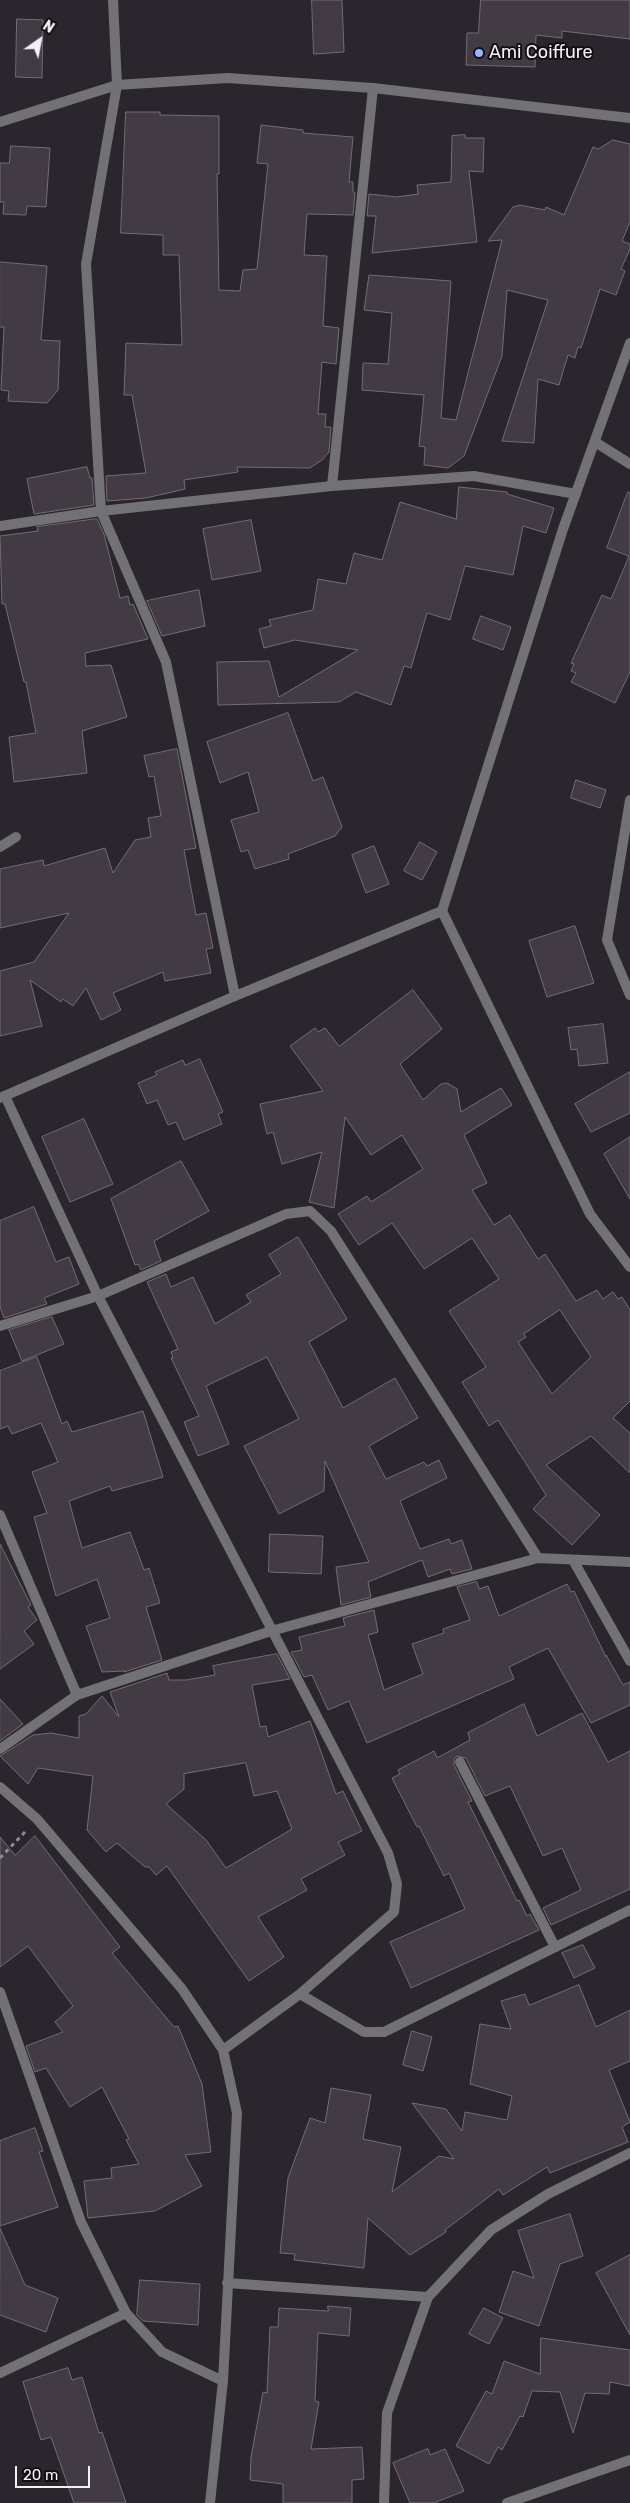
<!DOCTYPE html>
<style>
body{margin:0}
#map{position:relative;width:630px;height:2503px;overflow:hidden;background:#2b252d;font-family:Rubik,sans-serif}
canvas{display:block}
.north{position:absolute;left:15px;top:15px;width:50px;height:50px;-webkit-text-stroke:4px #120f13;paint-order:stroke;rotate:33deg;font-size:14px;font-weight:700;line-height:20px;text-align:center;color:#f5f0f7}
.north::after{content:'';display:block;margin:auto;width:18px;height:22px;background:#f5f0f7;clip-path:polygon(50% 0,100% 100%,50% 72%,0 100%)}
.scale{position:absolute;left:15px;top:2466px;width:75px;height:22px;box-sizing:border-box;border:2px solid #f5f0f7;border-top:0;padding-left:6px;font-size:15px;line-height:18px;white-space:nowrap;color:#f5f0f7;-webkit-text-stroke:4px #120f13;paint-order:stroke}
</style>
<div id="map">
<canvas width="630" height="2503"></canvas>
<div class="north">N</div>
<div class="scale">20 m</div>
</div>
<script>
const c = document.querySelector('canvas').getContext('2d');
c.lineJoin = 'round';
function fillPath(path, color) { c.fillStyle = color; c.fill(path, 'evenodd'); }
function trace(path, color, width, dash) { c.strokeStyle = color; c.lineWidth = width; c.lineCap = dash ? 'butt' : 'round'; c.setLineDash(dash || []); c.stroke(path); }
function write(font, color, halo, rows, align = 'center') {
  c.font = font + ' Rubik,sans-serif'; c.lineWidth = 4; c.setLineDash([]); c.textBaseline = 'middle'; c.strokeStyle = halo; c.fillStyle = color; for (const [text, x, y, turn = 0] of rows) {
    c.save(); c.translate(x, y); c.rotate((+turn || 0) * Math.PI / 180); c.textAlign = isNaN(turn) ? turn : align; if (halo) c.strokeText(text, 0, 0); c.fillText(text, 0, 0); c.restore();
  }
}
const building = new Path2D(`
 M 312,0 L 342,0 L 344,52 L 314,54 Z
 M 481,0 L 630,0 L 630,39 L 562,31 L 562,38 L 536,35 L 535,67 L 466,65 L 467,33 L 478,33 Z
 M 17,19 L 43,20 L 42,78 L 16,77 Z
 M 126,112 L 160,112 L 160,115 L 219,116 L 219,174 L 217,174 L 219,290 L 240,291 L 243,270 L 257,269 L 268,164 L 257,163 L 261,125 L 303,130 L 303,133 L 353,137 L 349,182 L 353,182 L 353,192 L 355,193 L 353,215 L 307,214 L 304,255 L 327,256 L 323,326 L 339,328 L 336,364 L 322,362 L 318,414 L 326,414 L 325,427 L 331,427 L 329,452 L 322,460 L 310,468 L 237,467 L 238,472 L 184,480 L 185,489 L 146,498 L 107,501 L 106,476 L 146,473 L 132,395 L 124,395 L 126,343 L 182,345 L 179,255 L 163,255 L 163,235 L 121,233 Z
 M 465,135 L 465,138 L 484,138 L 483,172 L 469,171 L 477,242 L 372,253 L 376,216 L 367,216 L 369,194 L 397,197 L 418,194 L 417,185 L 451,182 L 452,136 Z
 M 613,140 L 630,144 L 630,222 L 622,241 L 630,244 L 630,249 L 621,269 L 625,271 L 616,295 L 600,289 L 581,348 L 578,347 L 575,358 L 568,355 L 559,385 L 538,379 L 534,443 L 502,441 L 548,300 L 507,290 L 502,356 L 464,456 L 448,468 L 424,465 L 425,447 L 419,446 L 424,395 L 362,390 L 363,363 L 388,364 L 392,313 L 364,310 L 369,275 L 451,281 L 441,418 L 456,420 L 502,240 L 488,241 L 513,207 L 520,205 L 545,210 L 546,207 L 564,215 L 593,147 L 598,149 Z
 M 11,146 L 50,148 L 46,207 L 27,206 L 26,215 L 3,214 L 4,202 L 0,202 L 0,163 L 9,163 Z
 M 0,262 L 47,266 L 41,340 L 60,341 L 58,390 L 47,403 L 8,401 L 9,391 L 1,390 L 4,327 L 0,327 Z
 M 87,467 L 90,478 L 92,478 L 94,505 L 34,514 L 27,479 Z
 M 459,487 L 507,492 L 507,494 L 554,508 L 546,533 L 523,526 L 513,575 L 465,566 L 450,620 L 427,613 L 411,668 L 404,666 L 391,705 L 356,692 L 339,702 L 218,705 L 217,662 L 269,661 L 279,697 L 358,650 L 295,640 L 264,648 L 259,629 L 271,626 L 269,620 L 313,610 L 318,579 L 346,584 L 354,553 L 382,560 L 400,502 L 456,519 Z
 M 628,492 L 630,493 L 630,672 L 615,703 L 571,682 L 576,673 L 571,671 L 574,664 L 571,663 L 602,595 L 611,599 L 629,556 L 607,548 Z
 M 97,519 L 104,534 L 120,598 L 128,596 L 130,605 L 133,604 L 148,639 L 85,653 L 86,666 L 111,665 L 127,717 L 82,731 L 87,773 L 14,782 L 9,737 L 36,733 L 26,682 L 24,682 L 5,604 L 2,604 L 0,536 L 38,531 L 37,527 Z
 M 251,520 L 261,571 L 212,580 L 203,529 Z
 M 199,590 L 205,626 L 162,636 L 147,601 Z
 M 481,616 L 511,627 L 503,650 L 473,639 Z
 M 288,713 L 313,781 L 323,777 L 342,827 L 335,836 L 288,854 L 289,859 L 255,869 L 248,850 L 241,852 L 231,820 L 259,812 L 248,772 L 220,783 L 207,742 Z
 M 177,749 L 196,848 L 184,850 L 196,915 L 206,913 L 213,948 L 206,949 L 211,973 L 165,981 L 163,972 L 113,993 L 121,1010 L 101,1020 L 86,988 L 73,1006 L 63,999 L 61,1002 L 30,980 L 42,1026 L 0,1036 L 0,971 L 34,962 L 69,913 L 0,928 L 0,869 L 43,860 L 44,866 L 105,848 L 113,873 L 135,840 L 151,837 L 148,818 L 161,816 L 154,776 L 149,777 L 144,756 Z
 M 576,780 L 606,790 L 600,808 L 571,798 Z
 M 420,842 L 437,852 L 422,880 L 404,871 Z
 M 374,846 L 389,884 L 366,893 L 352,855 Z
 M 575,926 L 594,983 L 547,997 L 529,941 Z
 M 413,990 L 442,1029 L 400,1064 L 423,1100 L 441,1084 L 447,1083 L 457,1089 L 461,1112 L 501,1088 L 512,1105 L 464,1135 L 487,1183 L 472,1190 L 494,1225 L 510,1215 L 538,1259 L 545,1254 L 576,1301 L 597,1290 L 603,1299 L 613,1292 L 618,1299 L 622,1297 L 630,1310 L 630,1401 L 613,1418 L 630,1433 L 630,1473 L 591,1436 L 546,1465 L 600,1515 L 572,1545 L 533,1509 L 546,1495 L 498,1420 L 489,1426 L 462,1382 L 486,1367 L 449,1311 L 499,1279 L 472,1238 L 424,1269 L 392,1223 L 359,1245 L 338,1214 L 367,1196 L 371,1202 L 423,1169 L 402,1135 L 371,1155 L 345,1117 L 334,1208 L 309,1202 L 322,1152 L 282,1164 L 273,1132 L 267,1134 L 260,1104 L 323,1091 L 290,1046 L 315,1028 L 318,1032 L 325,1028 L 339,1046 ZM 560,1310 L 591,1357 L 552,1394 L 518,1342 L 526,1337 L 524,1334 Z
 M 603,1024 L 608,1063 L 579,1066 L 577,1049 L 571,1050 L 568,1028 Z
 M 200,1059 L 223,1112 L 218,1114 L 222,1124 L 184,1140 L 176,1122 L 168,1125 L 157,1100 L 147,1104 L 138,1083 L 157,1075 L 155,1072 L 183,1060 L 185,1065 Z
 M 630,1072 L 630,1113 L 591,1132 L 575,1104 Z
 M 84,1119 L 113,1184 L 70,1202 L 42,1137 Z
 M 630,1137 L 630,1199 L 604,1154 Z
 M 181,1161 L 209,1211 L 154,1241 L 161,1261 L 141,1270 L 138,1264 L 135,1265 L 111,1199 Z
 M 34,1207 L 56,1262 L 69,1257 L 79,1284 L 44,1298 L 47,1304 L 4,1318 L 0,1307 L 0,1221 Z
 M 298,1237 L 347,1319 L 309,1342 L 343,1408 L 395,1378 L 418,1418 L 369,1446 L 386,1479 L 424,1462 L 427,1466 L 439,1460 L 447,1478 L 400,1501 L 420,1549 L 449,1539 L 451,1544 L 462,1540 L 472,1569 L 452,1574 L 450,1569 L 428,1577 L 422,1560 L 368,1582 L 371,1597 L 341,1605 L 336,1567 L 369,1562 L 325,1461 L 324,1491 L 279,1514 L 244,1446 L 299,1419 L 267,1357 L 206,1386 L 229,1444 L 198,1456 L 184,1422 L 199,1416 L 171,1358 L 173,1358 L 171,1352 L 178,1349 L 147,1282 L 166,1274 L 171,1287 L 193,1277 L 215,1324 L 251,1302 L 246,1295 L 281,1274 L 269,1255 Z
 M 52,1317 L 64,1344 L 22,1361 L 9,1330 Z
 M 37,1357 L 62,1424 L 67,1421 L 72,1432 L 143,1411 L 163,1477 L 112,1491 L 110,1486 L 69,1501 L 82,1548 L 130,1532 L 144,1570 L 149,1568 L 160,1603 L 146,1607 L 162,1660 L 124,1672 L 125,1671 L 102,1672 L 86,1626 L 110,1618 L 97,1579 L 56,1596 L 34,1517 L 47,1513 L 32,1472 L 58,1462 L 41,1423 L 12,1434 L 8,1426 L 0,1429 L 0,1371 Z
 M 270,1534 L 323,1536 L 321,1574 L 269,1572 Z
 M 0,1544 L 29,1601 L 31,1605 L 28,1607 L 37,1620 L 24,1631 L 34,1644 L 0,1669 Z
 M 477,1582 L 479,1589 L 488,1586 L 499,1616 L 567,1584 L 571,1592 L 574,1591 L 606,1657 L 606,1655 L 623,1685 L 630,1682 L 630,1705 L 591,1723 L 548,1648 L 509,1667 L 514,1679 L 367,1743 L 349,1701 L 328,1710 L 312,1675 L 304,1677 L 291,1652 L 302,1650 L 299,1637 L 345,1626 L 343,1618 L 374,1610 L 378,1632 L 368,1635 L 384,1690 L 423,1674 L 412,1644 L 444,1633 L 443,1629 L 470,1620 L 457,1587 Z
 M 277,1654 L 290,1679 L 252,1685 L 260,1727 L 266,1726 L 268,1737 L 310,1721 L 336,1794 L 343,1791 L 362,1831 L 338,1842 L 345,1855 L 301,1879 L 307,1890 L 258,1917 L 284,1957 L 249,1981 L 167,1866 L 156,1875 L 149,1867 L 145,1867 L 117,1843 L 106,1852 L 87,1830 L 93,1776 L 38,1768 L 28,1784 L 0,1756 L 33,1735 L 51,1733 L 79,1738 L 79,1716 L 86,1714 L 102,1696 L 119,1717 L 110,1692 L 167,1673 L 169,1680 L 186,1680 L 215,1675 L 213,1666 ZM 246,1763 L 254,1796 L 277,1791 L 292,1829 L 226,1868 L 206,1840 L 166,1804 L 184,1789 L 184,1774 Z
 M 0,1699 L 23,1724 L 0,1741 Z
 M 524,1704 L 537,1736 L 582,1713 L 608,1762 L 630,1751 L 630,1889 L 551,1925 L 543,1908 L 581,1890 L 562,1848 L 543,1856 L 510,1786 L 485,1796 L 466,1758 L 457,1756 L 454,1759 L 454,1765 L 472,1801 L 468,1802 L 517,1901 L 519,1900 L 527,1916 L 530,1914 L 539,1930 L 411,1988 L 390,1942 L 465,1909 L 449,1873 L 444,1876 L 419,1826 L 417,1827 L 392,1778 L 400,1774 L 398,1770 L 434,1751 L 437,1758 L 470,1740 L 468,1733 Z
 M 35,1836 L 120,1947 L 112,1953 L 174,2027 L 178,2026 L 202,2084 L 211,2152 L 185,2155 L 202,2186 L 155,2211 L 88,2218 L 84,2181 L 112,2178 L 111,2168 L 139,2164 L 126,2140 L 129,2139 L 102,2087 L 70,2107 L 46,2068 L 35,2072 L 26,2046 L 63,2032 L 55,2022 L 73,2006 L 28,1946 L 0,1967 L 0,1837 L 15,1855 Z
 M 583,1945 L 595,1968 L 574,1978 L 562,1953 Z
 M 579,1985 L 596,2027 L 630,2010 L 630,2061 L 609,2070 L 630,2122 L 622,2127 L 628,2142 L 550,2173 L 547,2167 L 503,2195 L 499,2189 L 445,2230 L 446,2232 L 410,2255 L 368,2218 L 364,2268 L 294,2260 L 295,2254 L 280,2253 L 288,2178 L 310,2118 L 325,2123 L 331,2088 L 371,2095 L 363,2139 L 401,2147 L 392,2192 L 439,2156 L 454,2159 L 412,2103 L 446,2109 L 462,2131 L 465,2112 L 507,2120 L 512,2096 L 470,2084 L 480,2024 L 511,2029 L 501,2001 L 525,1994 L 529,2005 Z
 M 412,2031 L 432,2037 L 423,2071 L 403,2065 Z
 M 35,2128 L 43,2151 L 39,2152 L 58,2207 L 0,2226 L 0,2141 Z
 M 570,2214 L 583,2256 L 560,2264 L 539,2326 L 499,2312 L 513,2271 L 534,2278 L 518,2231 Z
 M 0,2228 L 25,2285 L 58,2298 L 46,2332 L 0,2315 Z
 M 630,2255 L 630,2335 L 596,2273 Z
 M 140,2280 L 200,2284 L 198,2325 L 143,2321 L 137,2315 Z
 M 328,2306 L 351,2308 L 349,2336 L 318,2333 L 315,2401 L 319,2402 L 311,2449 L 362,2447 L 364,2479 L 352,2480 L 352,2503 L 283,2503 L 283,2484 L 250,2480 L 251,2457 L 263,2392 L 267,2393 L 270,2327 L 278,2327 L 279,2308 L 328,2311 Z
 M 484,2308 L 503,2318 L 489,2344 L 469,2334 Z
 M 541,2338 L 630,2350 L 630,2386 L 610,2382 L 609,2394 L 585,2393 L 573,2433 L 560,2392 L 532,2391 L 523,2417 L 520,2416 L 502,2450 L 498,2447 L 489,2464 L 456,2446 L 486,2391 L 492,2394 L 504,2361 L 540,2374 Z
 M 68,2368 L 72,2380 L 82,2377 L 99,2433 L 102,2432 L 126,2503 L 74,2503 L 51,2437 L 41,2440 L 23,2382 Z
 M 428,2449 L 430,2455 L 445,2449 L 464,2491 L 434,2503 L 410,2503 L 393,2463 Z`);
fillPath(building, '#423b44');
trace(building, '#746c77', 1);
trace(new Path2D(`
 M 0,1858 L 25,1832`), '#918b93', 3, [4, 4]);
trace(new Path2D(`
 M 460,1762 L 555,1947`), '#727176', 10);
trace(new Path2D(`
 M 113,0 L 117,85 L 86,264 L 101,511 L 166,662 L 235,996
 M 595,442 L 630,464
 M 332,486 L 373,88
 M 0,526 L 101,511 L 332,486 L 474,476 L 576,494
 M 630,800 L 607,940 L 630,995
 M 0,847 L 16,837
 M 5,1096 L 98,1296 L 388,1853 L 397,1884 L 394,1912 L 300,1994 L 223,2050
 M 0,1326 L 98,1296 L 286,1214 L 310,1211 L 331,1231 L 538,1558
 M 0,1515 L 77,1695
 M 573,1560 L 630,1661
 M 0,1749 L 77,1695 L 271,1631 L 538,1558 L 630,1562
 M 0,1992 L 81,2222 L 126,2313 L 162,2352 L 223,2381
 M 300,1994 L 364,2032 L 384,2032 L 630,1910
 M 0,2373 L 126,2313
 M 384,2503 L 387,2413 L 428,2297
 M 507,2503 L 630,2460`), '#727176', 10);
trace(new Path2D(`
 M 0,122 L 117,85 L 227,78 L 373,88 L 630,118
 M 630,343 L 563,529 L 442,911 L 590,1214 L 630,1267
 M 0,1098 L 235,996 L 442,911
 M 0,1787 L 37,1819 L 182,1989 L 223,2050 L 237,2113 L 223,2381 L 210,2503
 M 227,2283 L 428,2297 L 491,2230 L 548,2194 L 630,2153`), '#727176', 10);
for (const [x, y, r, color] of [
 [479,53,5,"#94b7fd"]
]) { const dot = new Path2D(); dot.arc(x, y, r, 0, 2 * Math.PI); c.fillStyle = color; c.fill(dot); trace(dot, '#120f13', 2); }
write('18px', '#f5f0f7', '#120f13', [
 ["Ami Coiffure",489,53]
], 'left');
</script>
